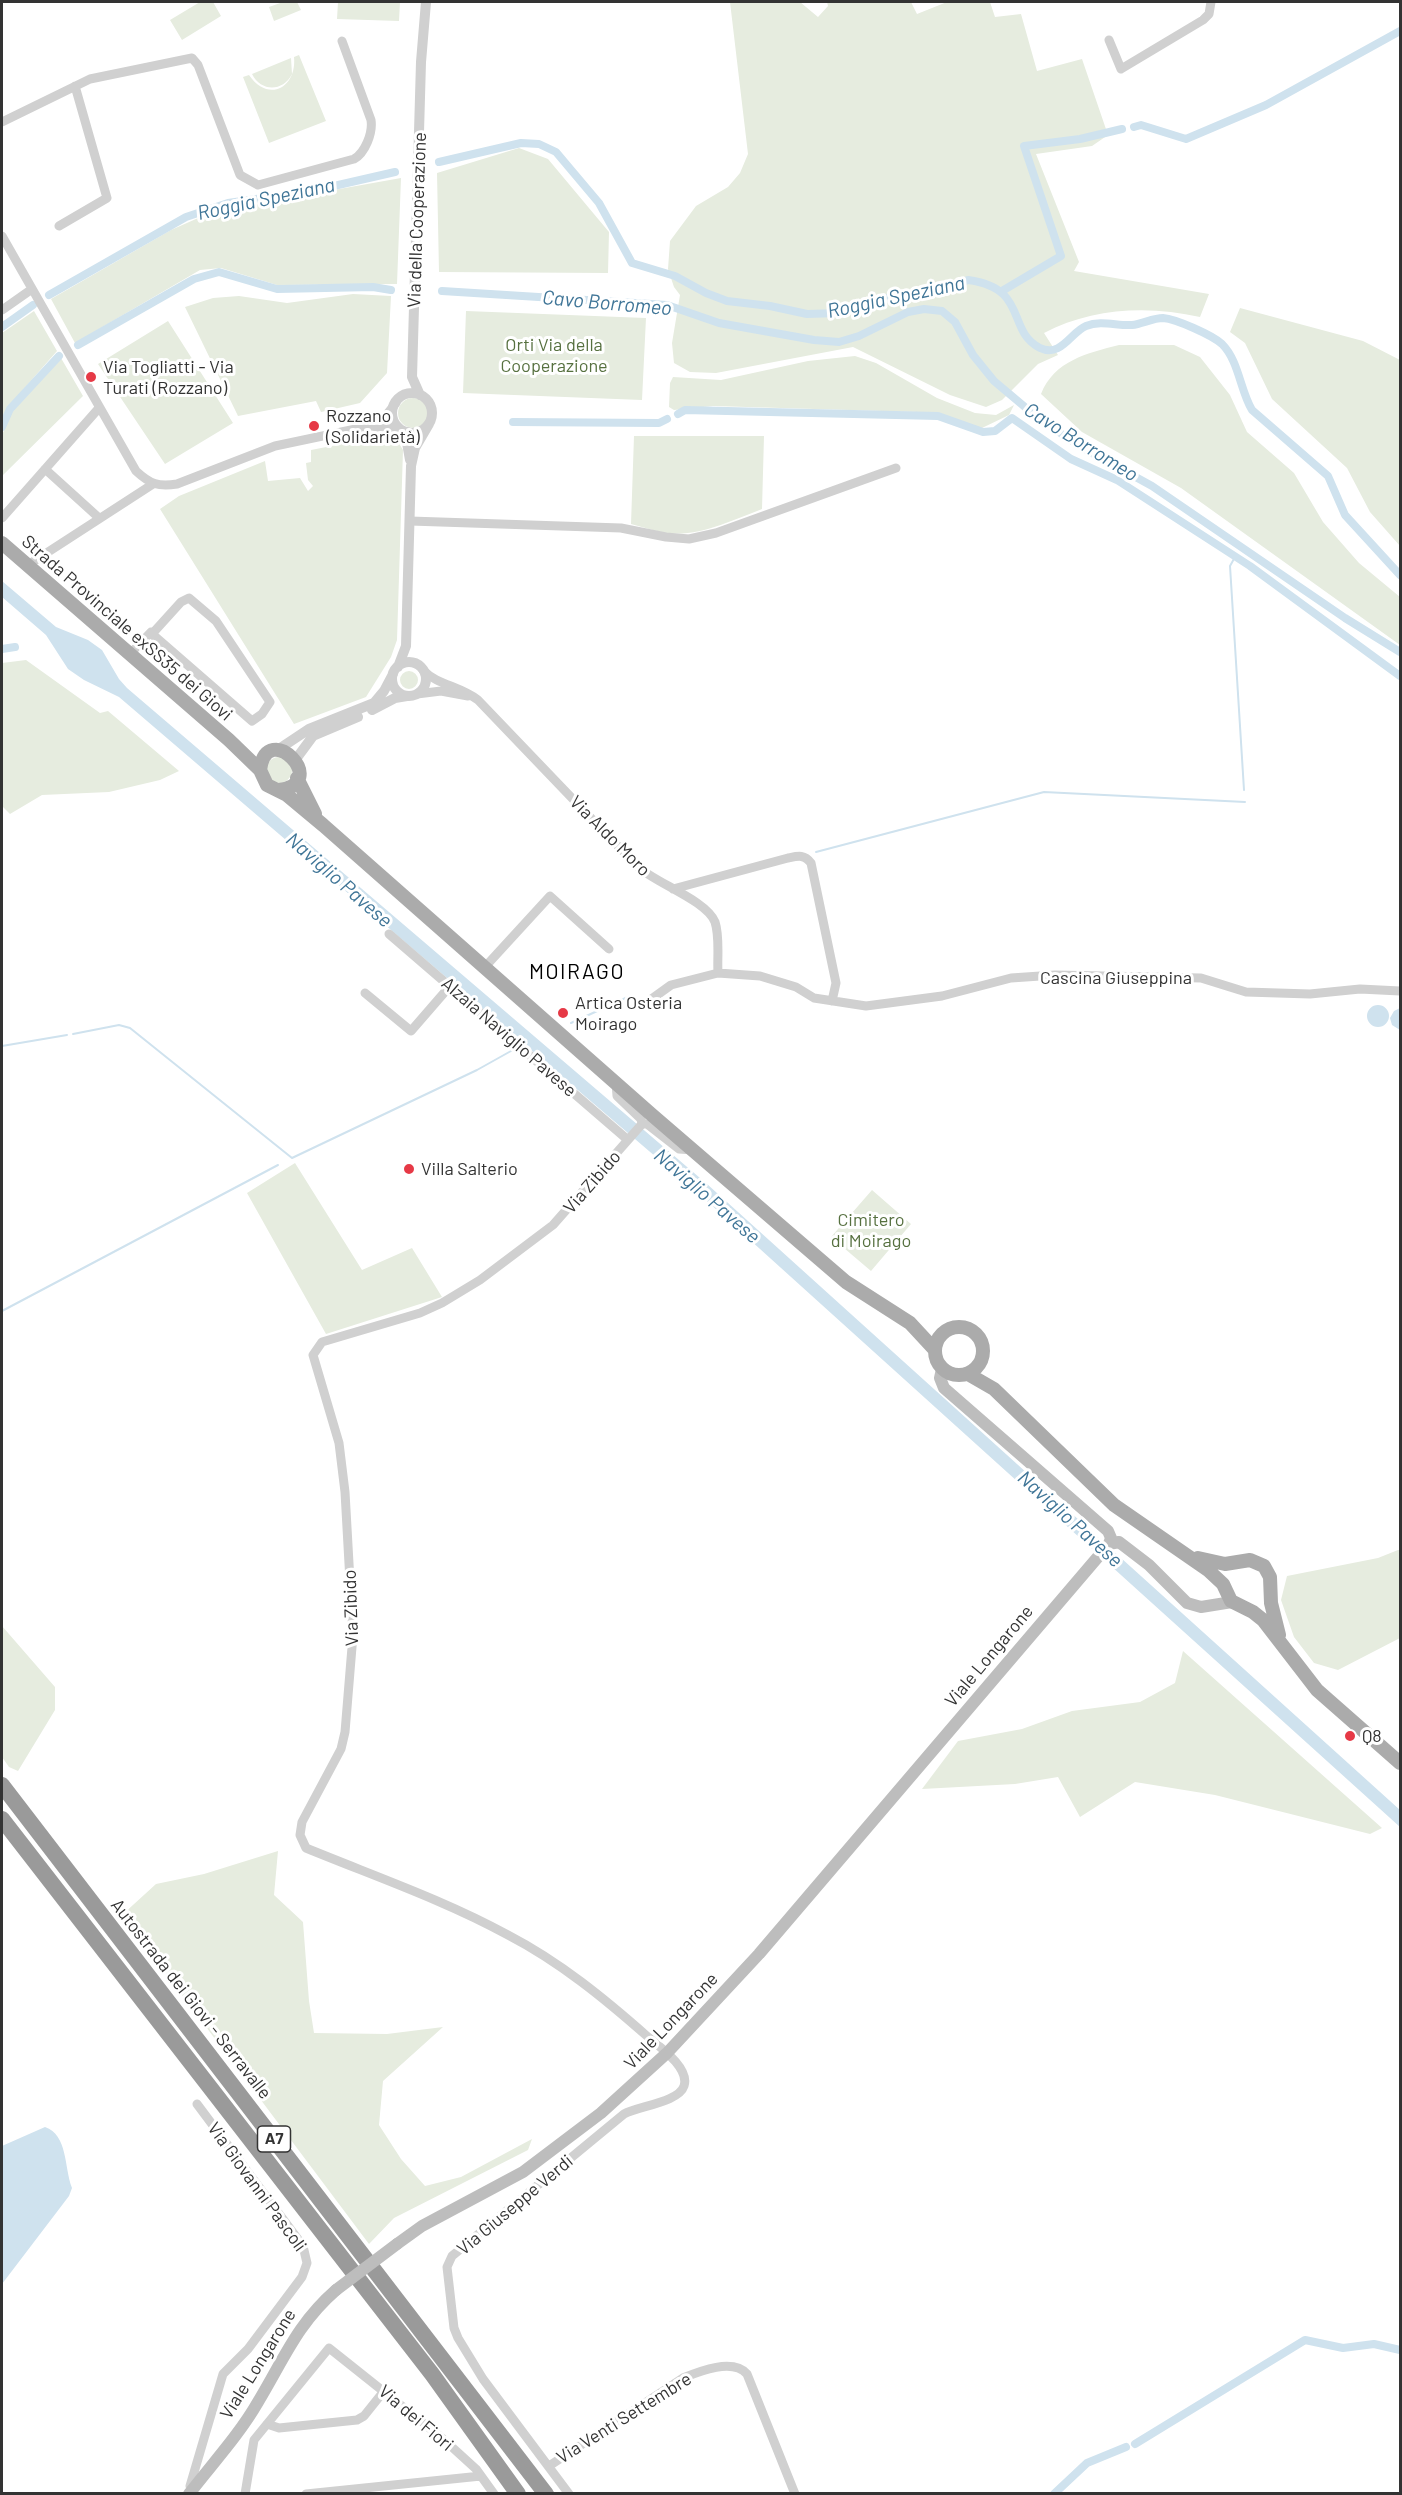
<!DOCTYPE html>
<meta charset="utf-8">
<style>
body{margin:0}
#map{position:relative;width:1402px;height:2495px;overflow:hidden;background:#fff;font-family:Barlow,sans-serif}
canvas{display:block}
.frame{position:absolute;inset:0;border:3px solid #333;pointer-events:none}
</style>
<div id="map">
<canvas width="1402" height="2495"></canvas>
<div class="frame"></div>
</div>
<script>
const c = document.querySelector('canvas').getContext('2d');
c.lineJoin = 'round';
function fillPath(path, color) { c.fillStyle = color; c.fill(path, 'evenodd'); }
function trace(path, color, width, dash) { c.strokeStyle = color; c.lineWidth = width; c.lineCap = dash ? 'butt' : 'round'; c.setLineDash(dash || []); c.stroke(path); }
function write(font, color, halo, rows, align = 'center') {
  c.font = font + ' Barlow,sans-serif'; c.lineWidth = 6; c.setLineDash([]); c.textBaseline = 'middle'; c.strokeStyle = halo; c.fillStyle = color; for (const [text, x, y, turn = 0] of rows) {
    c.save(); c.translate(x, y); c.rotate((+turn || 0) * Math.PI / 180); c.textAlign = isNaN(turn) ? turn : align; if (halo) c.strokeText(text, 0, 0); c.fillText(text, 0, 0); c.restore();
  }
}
fillPath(new Path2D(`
 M 200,2 L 213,2 L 221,16 L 182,40 L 170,20 Z
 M 283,2 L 297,2 L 301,10 L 274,21 L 269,7 Z
 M 338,2 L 400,2 L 399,21 L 337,19 Z
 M 730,2 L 800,2 L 818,17 L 828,6 L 827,2 L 911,2 L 917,14 L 947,2 L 990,2 L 995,17 L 1021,14 L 1037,71 L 1082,59 L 1108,135 L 1092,146 L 1036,154 L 1079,262 L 1074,271 L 1209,294 L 1200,317 C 1148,305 1091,308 1044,333 L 1058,355 L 1038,364 L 1002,400 L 986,407 L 950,395 L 853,347 L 716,373 L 690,372 L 674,363 L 672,343 L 680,295 L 674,287 L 668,269 L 670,241 L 696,206 L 728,187 L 740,173 L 748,154 Z
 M 299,55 L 326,121 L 269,143 L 243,77 L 249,75 C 268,103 297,88 294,57 Z
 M 291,58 L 292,74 C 283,92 261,92 252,74 Z
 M 519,148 L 548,159 L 609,232 L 608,273 L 439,272 L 437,173 Z
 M 401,178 L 397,284 L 277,285 L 221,268 L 200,270 L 75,343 L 51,299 L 171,230 L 205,215 L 244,206 Z
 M 353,294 L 391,296 L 387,373 L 360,403 L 321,412 L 316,401 L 238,416 L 185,307 L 213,298 L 239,296 L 287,303 Z
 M 1240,308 L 1363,341 L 1400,360 L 1400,546 L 1370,512 L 1347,468 L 1272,399 L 1245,343 L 1230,332 Z
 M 34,311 L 57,351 L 7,408 L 2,420 L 2,333 Z
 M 466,311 L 646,318 L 642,400 L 463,393 Z
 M 168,321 L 233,423 L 165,464 L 98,364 Z
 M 1119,345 L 1174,345 L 1200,357 L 1230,395 L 1247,432 L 1294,473 L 1323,522 L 1359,563 L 1400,597 L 1400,645 L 1181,488 L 1082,432 L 1041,394 C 1054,361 1087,353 1119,345 Z
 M 855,356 L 876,363 L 937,398 L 975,413 L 996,415 L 1014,405 L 1009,415 L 982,428 L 939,414 L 917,412 L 713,406 L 674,410 L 669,407 L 670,383 L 673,377 L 721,380 L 808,361 Z
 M 61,358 L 83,396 L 2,476 L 2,435 L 13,410 Z
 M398 413a15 15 0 1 1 30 0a15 15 0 1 1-30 0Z
 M 388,435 L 397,440 L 403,450 L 397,640 L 391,657 L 366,697 L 294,724 L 160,509 L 179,496 L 265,461 L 268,481 L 300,478 L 308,491 L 313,486 L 308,480 L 306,463 L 311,462 L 311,450 Z
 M 634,436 L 764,436 L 762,509 C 733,520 699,537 667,533 C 655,531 643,527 631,524 Z
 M 26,660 L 100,713 L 108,711 L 179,771 L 160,780 L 109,792 L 42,795 L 10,814 L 2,806 L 2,663 Z
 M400 680a9 9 0 1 1 18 0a9 9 0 1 1-18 0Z
 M266 770a13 13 0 1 1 26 0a13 13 0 1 1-26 0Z
 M 295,1163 L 362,1270 L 412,1248 L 442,1297 L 326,1334 L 247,1193 Z
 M 872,1190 L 911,1224 L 871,1271 L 831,1237 Z
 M 1398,1550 L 1400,1550 L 1400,1638 L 1338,1670 L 1314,1663 L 1294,1637 L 1281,1600 L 1287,1576 L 1378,1558 Z
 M 2,1626 L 55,1687 L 55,1710 L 18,1771 L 9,1767 L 2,1757 Z
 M 1183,1651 L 1382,1828 L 1370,1834 L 1215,1795 L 1135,1782 L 1080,1817 L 1058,1777 L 1015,1784 L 922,1789 L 958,1741 L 1022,1729 L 1072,1711 L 1140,1702 L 1175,1683 Z
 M 278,1851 L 274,1895 L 303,1922 L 309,2001 L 314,2033 L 387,2034 L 443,2027 L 383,2081 L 379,2125 L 401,2159 L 425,2186 L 461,2177 L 532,2139 L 528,2150 L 394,2218 L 369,2244 L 122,1915 L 156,1884 L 204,1874 Z`), '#e6ecdf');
fillPath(new Path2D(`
 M 2,581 L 56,627 L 88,640 L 102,650 L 119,679 L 127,688 L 707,1184 L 1400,1810 L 1400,1827 L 698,1193 L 119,697 L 84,680 L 68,669 L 46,635 L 2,597 Z
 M1367 1016a11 11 0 1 1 22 0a11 11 0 1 1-22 0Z
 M 1400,1008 L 1400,1030 L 1392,1025 L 1390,1018 L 1394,1011 Z
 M 45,2127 C 68,2135 64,2167 72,2188 L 69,2196 L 2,2284 L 2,2146 Z`), '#cfe2ee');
trace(new Path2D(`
 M 1235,557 L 1230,566 L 1244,790
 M 816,852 L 1044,792 L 1245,802
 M 571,1023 L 630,996
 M 73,1034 L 119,1025 L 130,1028 L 292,1158 L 477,1070 L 511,1051
 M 2,1046 L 67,1035
 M 2,1311 L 278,1165`), '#cfe2ee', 2);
trace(new Path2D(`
 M 1134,127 L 1141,125 L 1186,139 L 1266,105 L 1400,31
 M 439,162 L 521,143 L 539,144 L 556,152 L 599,203 L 632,263 L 675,276 L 706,293 L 727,301 L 770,306 L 807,314 L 839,313 L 872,301 L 951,286 L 968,280 C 1029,288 1006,331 1040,348 C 1061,358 1071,332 1086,326 C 1101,320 1117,326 1132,325 C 1142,324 1153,318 1163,318 C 1176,319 1212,335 1222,344 C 1239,361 1240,390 1252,410 L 1328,476 L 1345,515 L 1400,575
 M 442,291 L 667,305 L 719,323 L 814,340 L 839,342 L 859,336 L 908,312 L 924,309 L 942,311 L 955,322 L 973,355 L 994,381 L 1038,418 L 1081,447 L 1152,486 L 1345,618 L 1400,652
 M 1002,291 L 1061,256 L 1024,146 L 1080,139 L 1122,129
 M 49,295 L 186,217 L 228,203 L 312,191 L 395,172
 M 2,327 L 33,305
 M 78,345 L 194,279 L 219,272 L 277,289 L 373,287 L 391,290
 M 678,414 L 685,410 L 938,416 L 983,432 L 995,431 L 1012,418 L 1071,459 L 1117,480 L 1250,566 L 1400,676
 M 513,422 L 659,423 L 667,419
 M 2,427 L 10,409 L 59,356
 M 2,649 L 15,647
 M 1135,2444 L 1305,2340 L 1343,2348 L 1374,2344 L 1400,2350
 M 1054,2494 L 1087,2463 L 1126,2447`), '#cfe2ee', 8);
trace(new Path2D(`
 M 1109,40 L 1121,69 L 1203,20 L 1209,14 L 1211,2
 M 2,122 L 90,79 L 192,58 L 198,65 L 240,175 L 258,185 L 354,159 C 365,153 373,133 371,120 L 342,41
 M 59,226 L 107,198 L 75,86
 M 2,236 L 136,471 C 150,484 158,487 177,484 L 275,446 L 370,426 L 383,419 L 396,403
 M 2,310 L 32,289
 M 372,426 L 408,432
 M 45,469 L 98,517
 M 2,518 L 99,408
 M 410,521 L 621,528 L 666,537 L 689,539 L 716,533 L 896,468
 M 28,565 L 153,484
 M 129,655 L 151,632 L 152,634 L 252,721 L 262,714 L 270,702 L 216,621 L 189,598 L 181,602 L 152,634
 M 423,670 C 437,685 460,686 478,700 L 637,866 C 655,883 706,900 715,922 C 720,937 717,958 718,973
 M 417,694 L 441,691 L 468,696
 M 673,889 L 788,858 C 798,856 804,854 811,863 L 836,983 L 832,1001
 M 389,934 L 628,1140
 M 484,968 L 550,896 L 609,949
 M 365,993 L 411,1031 L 450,986
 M 646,1003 L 671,985 L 718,973 L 760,976 L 796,987 L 814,998 L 866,1006 L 942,996 L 1011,978 L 1055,975 L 1201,978 L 1246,992 L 1310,994 L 1360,989 L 1400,991
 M 616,1083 L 617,1096 L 641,1119 L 642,1124 L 647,1124 L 679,1149 L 693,1150
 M 267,2424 L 279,2428 L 357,2420 L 364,2416 L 384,2391
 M 549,2466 L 683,2378 C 700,2371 733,2358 747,2374 L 795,2494
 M 192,2493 L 190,2486 L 223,2374 L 248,2349 L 302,2277 L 307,2263 L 303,2246 L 197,2104
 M 245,2494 L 254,2440 L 329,2348 L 442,2438 L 476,2469 L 494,2494
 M 306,2494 L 481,2476
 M 569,2494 L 483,2379 L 458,2338 L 454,2328 L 447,2267 L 452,2256 L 624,2114 C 639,2106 679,2102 684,2086 C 690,2068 660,2047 648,2037 C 605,1999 560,1962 508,1935 C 444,1900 374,1876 306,1848 L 300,1835 L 302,1822 L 341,1749 L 345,1732 L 353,1635 L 345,1492 L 339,1443 L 313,1355 L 322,1342 L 420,1313 L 442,1303 L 480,1280 L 553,1225 L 642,1124`), '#d0d0d0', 9);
trace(new Path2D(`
 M392 413a20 20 0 1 1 40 0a20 20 0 1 1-40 0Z
 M 420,395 L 412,377 L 421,62 L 426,2
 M 398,427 L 407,443 L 410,460
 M392 679a17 17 0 1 1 34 0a17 17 0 1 1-34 0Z
 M 398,667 L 406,646 L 411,466 L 415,448 L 429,424
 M 372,710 L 395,698 L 407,696
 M 276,751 L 309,729 L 374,703 L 384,691 L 393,674
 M 296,759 L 313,736 L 358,717`), '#d0d0d0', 10);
trace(new Path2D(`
 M 1109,1544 L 1119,1542 L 1149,1565 L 1187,1603 L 1201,1607 L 1232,1602
 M 397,2244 L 422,2226 L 523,2172 L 601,2113 L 667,2053 L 759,1954 L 1109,1544 L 1111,1538 L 1108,1531 L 944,1388 L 940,1378 L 942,1369
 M 189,2494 C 212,2464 239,2435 258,2402 C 284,2359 297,2324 336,2290`), '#bdbdbd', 12);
trace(new Path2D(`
 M 2,543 L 229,740 L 260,770 L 267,785 L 287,795 L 323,825 L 652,1115 L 846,1282 L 910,1323 L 935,1350
 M 260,770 C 267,717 332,784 279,790
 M 297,778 L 315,814
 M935 1351a24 24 0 1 1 48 0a24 24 0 1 1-48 0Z
 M 968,1374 L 994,1389 L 1114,1505 L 1208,1570 L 1223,1584 L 1231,1601 L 1253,1612 L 1263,1620 L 1317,1690 L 1400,1763
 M 1198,1558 L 1225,1564 L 1250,1560 L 1264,1566 L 1270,1577 L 1271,1603 L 1279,1635`), '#ababab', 14);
trace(new Path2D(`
 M 2,1785 L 546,2494
 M 2,1819 L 432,2374 L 518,2494`), '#9a9a9a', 16);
trace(new Path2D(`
 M 336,2290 L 397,2244`), '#bdbdbd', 12);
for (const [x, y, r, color] of [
 [91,377,6,"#e63946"],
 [314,426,6,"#e63946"],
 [563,1013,6,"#e63946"],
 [409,1169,6,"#e63946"],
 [1350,1736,6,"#e63946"]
]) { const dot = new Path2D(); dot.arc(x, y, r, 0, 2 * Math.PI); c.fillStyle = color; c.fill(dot); trace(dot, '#fff', 2); }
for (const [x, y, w] of [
 [274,2139,33]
]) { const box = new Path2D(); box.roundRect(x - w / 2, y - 13, w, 26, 4.5); c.fillStyle = '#fff'; c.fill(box); trace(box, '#333', 1.5); }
write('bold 16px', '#333', null, [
 ["A7",274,2139]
]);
write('18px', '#333', '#fff', [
 ["Via della Cooperazione",417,220,-88],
 ["Strada Provinciale exSS35 dei Giovi",127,628,41],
 ["Via Aldo Moro",610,836,45],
 ["Cascina Giuseppina",1116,978],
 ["Alzaia Naviglio Pavese",509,1037,41],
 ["Via Zibido",592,1182,-49],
 ["Via Zibido",351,1608,-92],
 ["Viale Longarone",989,1656,-50],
 ["Autostrada dei Giovi - Serravalle",191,1999,52],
 ["Viale Longarone",671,2021,-46],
 ["Via Giovanni Pascoli",257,2187,54],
 ["Via Giuseppe Verdi",515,2205,-40],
 ["Viale Longarone",258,2364,-58],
 ["Via dei Fiori",416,2418,40],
 ["Via Venti Settembre",624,2418,-32]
]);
write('18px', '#56703f', '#fff', [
 ["Orti Via della",554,345],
 ["Cooperazione",554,366],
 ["Cimitero",871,1220],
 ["di Moirago",871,1241]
]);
write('18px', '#333', '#fff', [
 ["Via Togliatti - Via",103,367],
 ["Turati (Rozzano)",103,388],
 ["Rozzano",326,416],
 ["(Solidarietà)",326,437],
 ["Artica Osteria",575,1003],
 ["Moirago",575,1024],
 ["Villa Salterio",421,1169],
 ["Q8",1362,1736]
], 'left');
write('italic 20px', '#3f7597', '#fff', [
 ["Roggia Speziana",266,199,-12],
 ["Roggia Speziana",896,297,-12],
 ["Cavo Borromeo",607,303,5],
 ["Cavo Borromeo",1081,442,32],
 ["Naviglio Pavese",339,880,41],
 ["Naviglio Pavese",707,1196,41],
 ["Naviglio Pavese",1070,1519,42]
]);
c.letterSpacing = '1.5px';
write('21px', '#000', '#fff', [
 ["MOIRAGO",577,972]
]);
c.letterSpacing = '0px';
</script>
